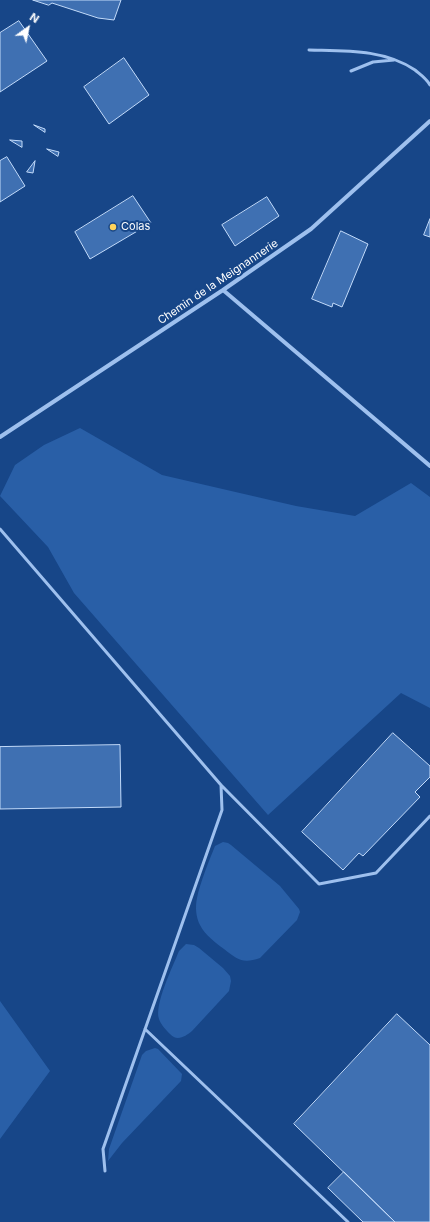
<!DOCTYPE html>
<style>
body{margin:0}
#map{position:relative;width:430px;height:1222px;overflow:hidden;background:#174688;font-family:Inter,sans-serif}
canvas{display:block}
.north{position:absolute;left:8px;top:8px;width:40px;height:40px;-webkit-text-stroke:3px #174688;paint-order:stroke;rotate:33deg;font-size:11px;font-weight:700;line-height:16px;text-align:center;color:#fff}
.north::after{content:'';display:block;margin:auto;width:14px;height:18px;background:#fff;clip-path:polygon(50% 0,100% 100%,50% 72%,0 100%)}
</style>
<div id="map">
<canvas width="430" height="1222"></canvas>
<div class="north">N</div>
</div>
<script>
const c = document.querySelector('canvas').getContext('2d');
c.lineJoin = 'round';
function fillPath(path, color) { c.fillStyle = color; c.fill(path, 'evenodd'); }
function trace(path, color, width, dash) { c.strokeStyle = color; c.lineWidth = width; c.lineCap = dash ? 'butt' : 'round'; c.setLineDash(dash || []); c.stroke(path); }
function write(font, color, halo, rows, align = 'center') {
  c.font = font + ' Inter,sans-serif'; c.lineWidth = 4; c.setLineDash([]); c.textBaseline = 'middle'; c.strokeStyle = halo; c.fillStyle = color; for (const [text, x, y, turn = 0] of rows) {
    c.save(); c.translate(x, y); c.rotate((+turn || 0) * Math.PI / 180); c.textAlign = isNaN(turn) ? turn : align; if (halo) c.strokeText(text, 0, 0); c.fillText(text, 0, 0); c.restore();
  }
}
fillPath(new Path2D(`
 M 80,428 L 162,475 L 296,506 L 355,516 L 411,483 L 430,497 L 430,708 L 401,693 L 268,815 L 74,593 L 48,547 L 0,496 L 15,465 L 44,445 Z
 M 223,842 L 228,843 L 231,845 L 280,886 L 299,909 L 300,912 L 297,920 L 260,958 C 243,964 238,960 224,949 C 216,943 205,935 200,925 C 196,918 195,907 197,898 C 200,883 209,861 215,846 Z
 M 186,944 L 194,945 L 199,948 L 223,968 L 230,976 L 231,981 L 229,991 L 192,1031 C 186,1036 177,1042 170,1034 C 166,1030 161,1025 159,1019 C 154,1005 173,966 179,951 Z
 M 0,1001 L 50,1071 L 0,1139 Z
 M 155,1048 L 158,1049 L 182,1074 L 181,1081 L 122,1143 L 108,1161 L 109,1149 L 142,1055 L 146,1051 Z`), '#295fa7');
const building = new Path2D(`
 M 33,0 L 121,0 L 114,20 L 98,18 L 52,3 L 49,5 Z
 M 19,21 L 47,61 L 0,92 L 0,33 Z
 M 124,58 L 149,95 L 109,124 L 84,87 Z
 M 34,125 L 45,129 L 45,132 Z
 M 10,140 L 22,141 L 22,147 Z
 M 47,149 L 59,152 L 58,156 Z
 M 7,157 L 25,186 L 0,202 L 0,161 Z
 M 35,161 L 33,173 L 27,172 Z
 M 133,196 L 151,223 L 90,259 L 75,232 Z
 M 267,197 L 279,216 L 235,246 L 222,225 Z
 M 430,219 L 430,237 L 424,235 Z
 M 341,231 L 368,244 L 342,307 L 333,303 L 332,307 L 312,299 Z
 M 393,733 L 430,766 L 430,777 L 415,792 L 420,797 L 363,856 L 359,853 L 343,870 L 302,832 Z
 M 120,745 L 121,807 L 0,809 L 0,747 Z
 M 397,1014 L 430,1045 L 430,1222 L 395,1222 L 294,1124 Z
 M 344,1172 L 395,1222 L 363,1222 L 328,1188 Z`);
fillPath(building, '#3f70b2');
trace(building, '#c3dbfa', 1);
trace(new Path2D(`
 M 309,50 C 345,51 384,49 415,70 C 421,75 426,78 430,85
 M 351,71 L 373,62 L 394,60
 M 0,529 L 221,785 L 319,884 L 376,873 L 430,816
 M 145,1029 L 348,1222
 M 105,1171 L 103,1149 L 222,810 L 221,785`), '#9ec0ee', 3);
trace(new Path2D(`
 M 223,290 L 430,466
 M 0,437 L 223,290 L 311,229 L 430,121`), '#9ec0ee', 4);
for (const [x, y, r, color] of [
 [113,227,4,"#ffd35b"]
]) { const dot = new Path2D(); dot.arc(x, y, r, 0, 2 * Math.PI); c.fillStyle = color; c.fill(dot); trace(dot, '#174688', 1.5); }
write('11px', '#fff', '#174688', [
 ["Colas",121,227]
], 'left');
write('11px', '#fff', '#174688', [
 ["Chemin de la Meignannerie",218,282,-34]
]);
</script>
